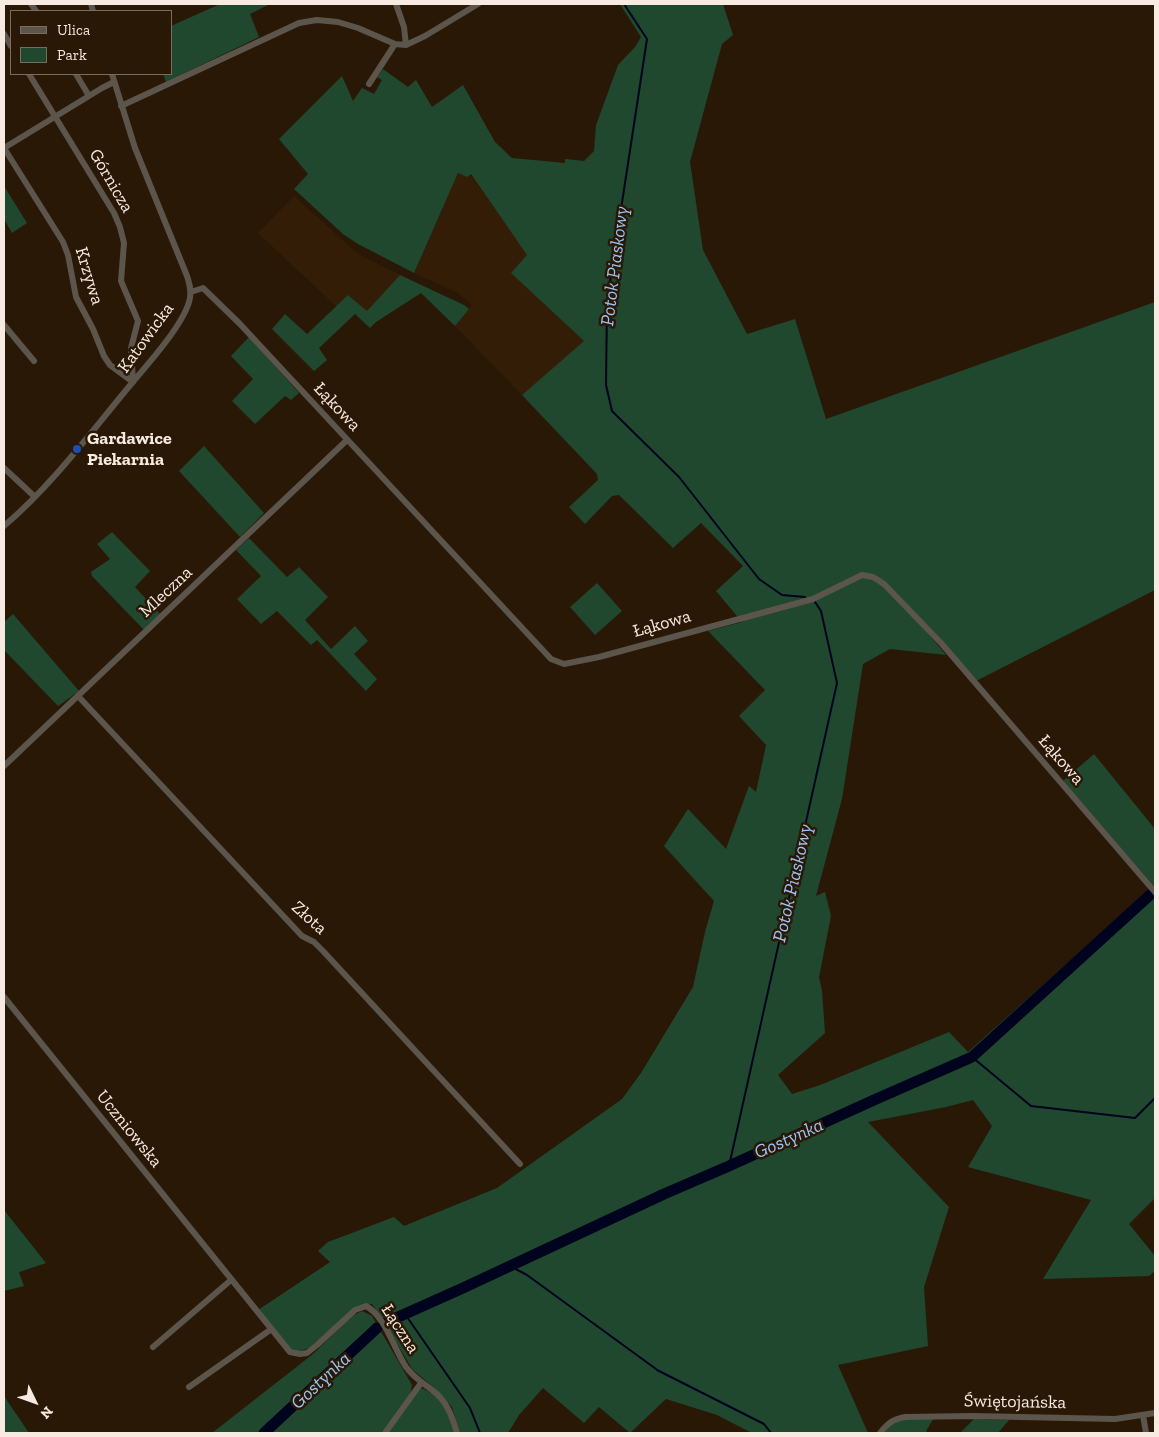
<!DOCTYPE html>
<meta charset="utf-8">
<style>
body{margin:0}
#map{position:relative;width:1159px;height:1437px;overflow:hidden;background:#2a1807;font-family:"Zilla Slab",serif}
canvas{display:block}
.frame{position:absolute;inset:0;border:5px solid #f7eae0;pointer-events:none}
.legend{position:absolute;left:10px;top:10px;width:162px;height:65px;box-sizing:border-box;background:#2a1807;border:1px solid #7c6c5e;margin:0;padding:6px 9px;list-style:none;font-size:15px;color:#f7eae0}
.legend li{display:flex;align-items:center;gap:10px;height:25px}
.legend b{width:25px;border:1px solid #7c6c5e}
.north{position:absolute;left:10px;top:1377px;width:50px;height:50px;-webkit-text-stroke:4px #2a1807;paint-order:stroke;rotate:132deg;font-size:14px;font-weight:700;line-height:20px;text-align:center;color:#f7eae0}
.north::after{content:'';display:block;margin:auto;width:18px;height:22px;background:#f7eae0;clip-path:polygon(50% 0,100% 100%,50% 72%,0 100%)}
</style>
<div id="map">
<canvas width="1159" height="1437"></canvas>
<div class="frame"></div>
<ul class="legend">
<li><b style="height:6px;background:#5b554b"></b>Ulica</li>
<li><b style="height:14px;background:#1f482f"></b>Park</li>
</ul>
<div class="north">N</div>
</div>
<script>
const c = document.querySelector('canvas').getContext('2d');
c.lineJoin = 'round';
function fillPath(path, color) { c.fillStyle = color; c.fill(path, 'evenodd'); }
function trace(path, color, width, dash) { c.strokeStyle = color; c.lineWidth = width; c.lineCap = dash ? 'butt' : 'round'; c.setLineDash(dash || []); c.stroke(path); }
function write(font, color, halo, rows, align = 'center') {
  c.font = font + ' "Zilla Slab",serif'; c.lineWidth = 5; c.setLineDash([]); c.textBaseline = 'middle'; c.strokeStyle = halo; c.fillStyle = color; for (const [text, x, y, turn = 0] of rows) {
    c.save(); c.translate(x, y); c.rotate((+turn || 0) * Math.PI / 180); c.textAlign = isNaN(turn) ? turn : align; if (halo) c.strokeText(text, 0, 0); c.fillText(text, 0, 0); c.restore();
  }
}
fillPath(new Path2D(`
 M 458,173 L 467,177 L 470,174 L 528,255 L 511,273 L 585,341 L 522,395 L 455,326 L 472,305 L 456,292 L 414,273 Z
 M 294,196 L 358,254 L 400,275 L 367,311 L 348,295 L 337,307 L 258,233 Z`), '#341d06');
fillPath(new Path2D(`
 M 220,4 L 270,4 L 250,14 L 259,37 L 166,82 L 163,74 L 171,74 L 171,26 Z
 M 620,4 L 723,4 L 733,35 L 722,44 L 690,162 L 703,250 L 747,334 L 795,319 L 826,419 L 1155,302 L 1155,590 L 974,682 L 897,596 L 946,655 L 890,649 L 863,664 L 842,799 L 816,896 L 825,892 L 831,916 L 819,977 L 822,991 L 825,1033 L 778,1075 L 792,1094 L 820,1085 L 949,1032 L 968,1052 L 1150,889 L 1155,895 L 1155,1198 L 1129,1224 L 1155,1256 L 1155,1271 L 1149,1276 L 1043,1279 L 1091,1200 L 968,1167 L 992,1126 L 973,1100 L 946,1107 L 868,1122 L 949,1207 L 924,1287 L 928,1346 L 838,1365 L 868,1433 L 752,1433 L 717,1415 L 666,1399 L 630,1433 L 599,1407 L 584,1423 L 543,1388 L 519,1415 L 508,1433 L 460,1433 L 452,1407 L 432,1386 L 412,1369 L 382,1318 L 372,1304 L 359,1306 L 309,1348 L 297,1352 L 289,1349 L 258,1310 L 330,1262 L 318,1251 L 328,1242 L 394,1217 L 404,1226 L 497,1188 L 622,1099 L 641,1073 L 693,987 L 705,932 L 714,901 L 664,846 L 688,809 L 726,849 L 749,786 L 756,792 L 766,745 L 739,716 L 765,690 L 708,631 L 742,622 L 716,591 L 743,566 L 701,523 L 673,548 L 619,495 L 612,496 L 585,524 L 569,507 L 598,480 L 597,474 L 522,395 L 584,341 L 511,273 L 527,255 L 471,174 L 467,177 L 458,173 L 414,273 L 358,244 L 343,234 L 294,189 L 308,174 L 279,139 L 342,76 L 353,101 L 362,88 L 374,94 L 382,80 L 377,77 L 383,69 L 408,87 L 416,80 L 432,107 L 463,85 L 495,142 L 512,158 L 565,163 L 565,159 L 584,161 L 594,151 L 596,125 L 618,65 L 635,47 L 641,37 Z
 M 4,186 L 27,223 L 12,233 L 4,219 Z
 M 400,275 L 464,305 L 469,309 L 455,326 L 421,293 L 376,322 L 370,328 L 355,314 L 319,348 L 327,360 L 314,371 L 272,329 L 285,314 L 307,334 L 348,295 L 367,311 Z
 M 249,337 L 299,393 L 291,400 L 285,396 L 255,424 L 232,401 L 253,379 L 231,356 Z
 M 204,446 L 264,513 L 240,537 L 179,471 Z
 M 112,532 L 150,571 L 135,587 L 160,614 L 144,630 L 92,576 L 91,572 L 110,559 L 97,544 Z
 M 249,538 L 287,577 L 299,567 L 328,597 L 305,620 L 331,649 L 355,626 L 368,641 L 354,654 L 377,679 L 366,691 L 317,640 L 311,645 L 277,611 L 261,624 L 237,599 L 261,576 L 236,550 Z
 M 597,583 L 622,611 L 595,635 L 570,607 Z
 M 13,614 L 79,691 L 58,706 L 4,650 L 4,622 Z
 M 1094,754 L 1155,829 L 1155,887 L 1063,781 Z
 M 4,1210 L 46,1263 L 19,1272 L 24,1286 L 4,1291 Z
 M 362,1311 L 372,1316 L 412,1385 L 409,1401 L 421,1388 C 442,1396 448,1413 455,1433 L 212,1433 L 313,1354 L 352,1316 Z
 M 4,1396 L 29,1433 L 4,1433 Z
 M 934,1418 L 926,1431 L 928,1433 L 884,1433 L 891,1424 L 898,1420 Z
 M 974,1419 L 1009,1420 L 998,1433 L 960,1433 Z`), '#1f482f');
trace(new Path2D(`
 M 624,4 L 647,39 L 607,301 L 606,385 L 612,411 L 679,477 L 759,579 L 782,595 L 805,597
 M 972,1057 L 1031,1106 L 1135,1118 L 1155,1098
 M 729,1166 L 837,683 L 821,611 L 815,602
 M 510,1266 L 527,1275 L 656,1369
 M 405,1314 L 470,1408 L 480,1433
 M 657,1370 L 764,1424 L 771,1433`), '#00031e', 2);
trace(new Path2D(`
 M 387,1322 L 463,1288 L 664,1194 L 729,1166 L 874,1100 L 972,1057 L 1150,895
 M 264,1433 L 377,1328`), '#00031e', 11);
trace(new Path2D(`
 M 31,4 L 36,11
 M 91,4 L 93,11
 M 396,4 L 404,27 L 406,45
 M 4,34 L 11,46
 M 29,74 L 114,213 L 120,227 L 124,243 L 121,281 L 138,321 L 131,348 L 133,382
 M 76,74 L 89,96
 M 369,84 L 395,44
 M 121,106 L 299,23 L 317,20 L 338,22 L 358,28 L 395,44 L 406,45 L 425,36 L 478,4
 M 4,148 L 63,242 L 68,255 L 76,297 L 93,329 L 104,356 L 110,365 L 133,382
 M 4,148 L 102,88 L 114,82
 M 191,292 L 203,288 L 240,324 L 551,659 L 564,664 L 599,657 L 813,599 L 862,575 L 873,577 L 884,584 L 941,643 L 1155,892
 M 4,325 L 34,361
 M 4,468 L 35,497
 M 4,526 C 53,484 91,432 132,383 C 149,363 182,326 189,302 C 192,293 190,285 187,276 L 135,148 L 112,74
 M 78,696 L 302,936 L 314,942 L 323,951 L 520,1164
 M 4,766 L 347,440
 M 4,997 L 290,1352 L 300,1354 L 307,1353 L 317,1345 L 355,1310 L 366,1306 C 385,1316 394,1349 406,1367 C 413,1377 423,1383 432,1390 C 447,1401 452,1416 457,1433
 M 153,1347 L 231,1280
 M 189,1387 L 270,1330
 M 1143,1415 L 1146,1433
 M 385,1433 L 421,1383
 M 880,1433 C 888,1423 893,1419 905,1417 L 973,1416 L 1115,1419 L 1155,1413`), '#5b554b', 6);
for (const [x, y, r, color] of [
 [77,449,5,"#1a4fb4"]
]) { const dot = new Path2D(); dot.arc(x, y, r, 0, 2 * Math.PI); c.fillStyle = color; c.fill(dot); trace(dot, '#2a1807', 2); }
write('18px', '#f7eae0', '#2a1807', [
 ["Górnicza",111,181,60],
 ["Krzywa",89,276,73],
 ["Katowicka",146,338,-54],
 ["Łąkowa",337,407,47],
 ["Mleczna",166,592,-43],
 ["Łąkowa",662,624,-16],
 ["Łąkowa",1061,760,49],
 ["Złota",309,918,42],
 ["Uczniowska",129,1129,51],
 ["Łączna",400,1329,57],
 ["Świętojańska",1015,1402,1]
]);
write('bold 18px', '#f7eae0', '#2a1807', [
 ["Gardawice",87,439],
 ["Piekarnia",87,460]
], 'left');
write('italic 19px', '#9cc5f4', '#2a1807', [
 ["Potok Piaskowy",615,266,-83],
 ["Potok Piaskowy",793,883,-77],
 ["Gostynka",789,1139,-24],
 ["Gostynka",321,1381,-43]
]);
</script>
